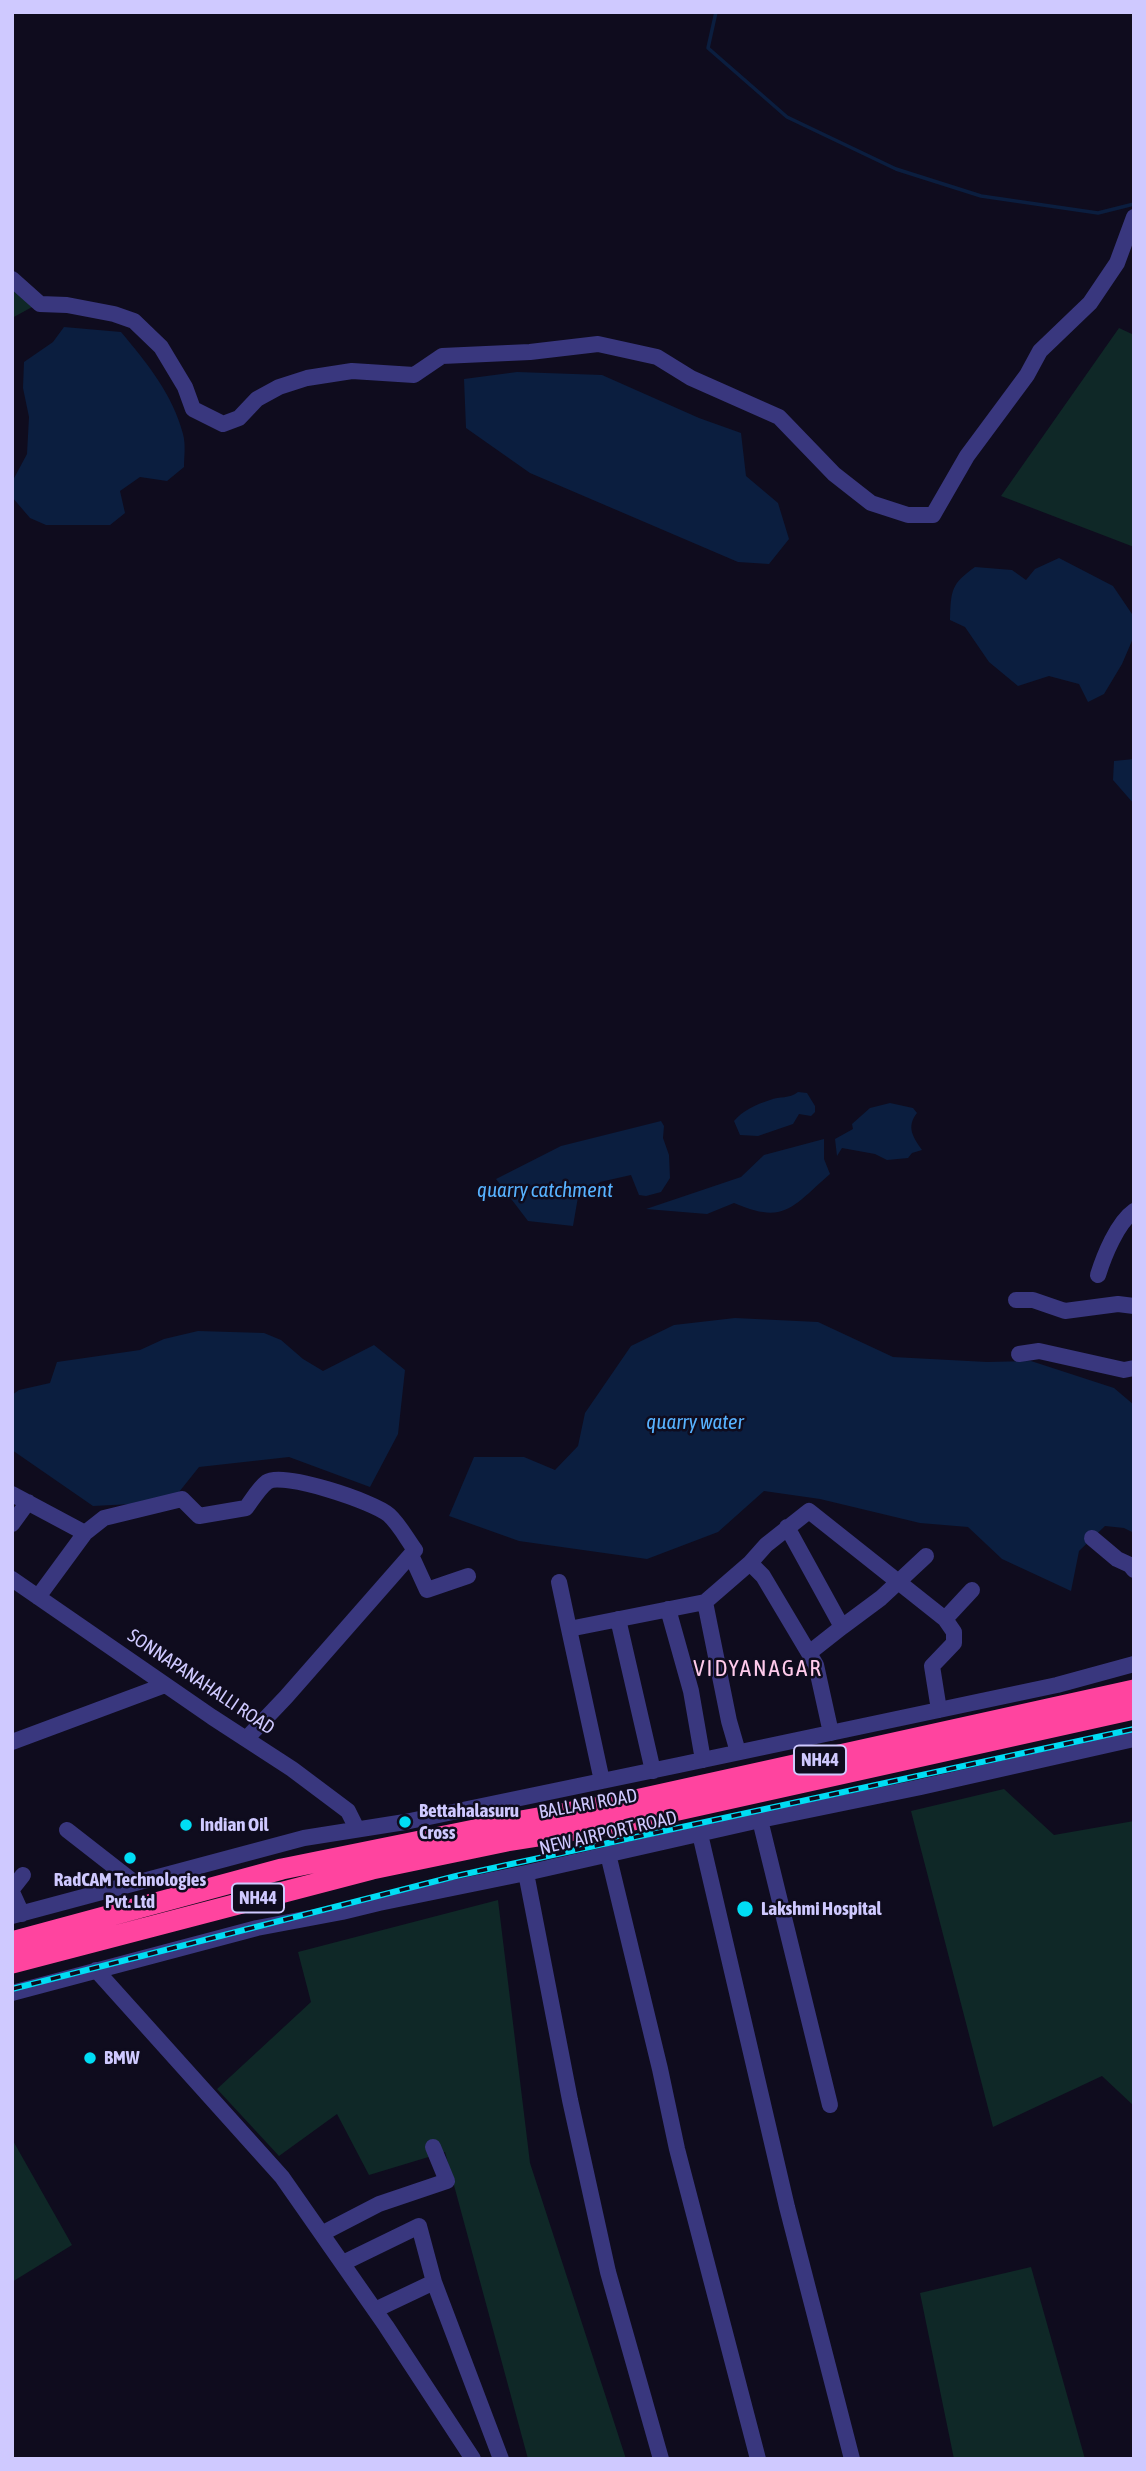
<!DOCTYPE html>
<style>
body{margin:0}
#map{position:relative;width:1146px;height:2471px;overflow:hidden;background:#0f0c1e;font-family:"Asap Condensed",sans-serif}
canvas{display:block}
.frame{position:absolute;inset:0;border:14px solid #cfc9ff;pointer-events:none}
</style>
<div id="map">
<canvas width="1146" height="2471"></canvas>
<div class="frame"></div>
</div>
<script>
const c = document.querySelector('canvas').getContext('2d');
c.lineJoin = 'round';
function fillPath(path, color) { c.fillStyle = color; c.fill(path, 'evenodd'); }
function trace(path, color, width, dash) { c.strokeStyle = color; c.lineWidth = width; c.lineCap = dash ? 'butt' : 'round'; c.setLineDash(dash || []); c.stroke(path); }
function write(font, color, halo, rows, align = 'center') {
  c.font = font + ' "Asap Condensed",sans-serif'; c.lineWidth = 5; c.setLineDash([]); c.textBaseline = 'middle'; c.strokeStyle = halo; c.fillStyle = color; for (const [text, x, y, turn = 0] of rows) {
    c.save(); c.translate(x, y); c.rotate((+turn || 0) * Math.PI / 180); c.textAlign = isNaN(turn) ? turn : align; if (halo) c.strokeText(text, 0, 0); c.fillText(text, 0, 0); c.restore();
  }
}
fillPath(new Path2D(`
 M 12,289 L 34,306 L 12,318 Z
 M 1119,328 L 1134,335 L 1134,547 L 1001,496 Z
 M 1004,1789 L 1054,1835 L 1134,1821 L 1134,2106 L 1102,2076 L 993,2127 L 911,1811 Z
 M 498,1900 L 530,2163 L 626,2459 L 528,2459 L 445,2152 L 369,2175 L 337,2114 L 279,2156 L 217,2089 L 311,2002 L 298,1952 Z
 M 12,2139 L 72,2245 L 12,2282 Z
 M 1031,2267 L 1085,2459 L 954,2459 L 920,2293 Z`), '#0f2827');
fillPath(new Path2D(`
 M 64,327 L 121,332 C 147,363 173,395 183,434 C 186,445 184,457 184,467 L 167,481 L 140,477 L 120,491 L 125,513 L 110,525 L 46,525 L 30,518 L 12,497 L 12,482 L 27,454 L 29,417 L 23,388 L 24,362 L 53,342 Z
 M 517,372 L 602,375 L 699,418 L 741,433 L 746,476 L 778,503 L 789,539 L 769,564 L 738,562 L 530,473 L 466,428 L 464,379 Z
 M 1059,558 L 1113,586 L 1134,617 L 1134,636 L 1122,664 L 1104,694 L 1088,702 L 1079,684 L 1049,676 L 1018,686 L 989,662 L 965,627 L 950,620 C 951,590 951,584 975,567 L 1012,570 L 1026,580 L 1035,569 Z
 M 1134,759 L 1134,804 L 1113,780 L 1114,761 Z
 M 798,1092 L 807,1093 L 815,1106 L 815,1112 L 811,1116 L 799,1114 L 793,1124 L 758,1136 L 740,1135 L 734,1121 C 742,1111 757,1104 770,1100 C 780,1096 789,1099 798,1092 Z
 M 890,1103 L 913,1108 L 917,1113 C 906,1127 913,1137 922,1150 L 912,1153 L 908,1158 L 887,1160 L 875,1154 L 842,1148 L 837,1156 L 835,1139 L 853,1129 L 852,1124 L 870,1108 Z
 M 661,1121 L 664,1126 L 663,1138 L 669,1155 L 670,1178 L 661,1192 L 646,1196 L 639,1195 L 631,1175 L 600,1182 L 578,1197 L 573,1226 L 528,1221 L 496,1179 L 561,1146 Z
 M 824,1139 L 824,1159 L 830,1174 C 792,1207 785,1225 734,1203 L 707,1214 L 646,1209 L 741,1177 L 764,1155 Z
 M 735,1318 L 818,1322 L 893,1357 L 987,1362 L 1031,1361 L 1114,1388 L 1134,1405 L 1134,1533 L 1124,1528 L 1105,1526 L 1079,1551 L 1071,1591 L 1002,1559 L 968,1527 L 920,1523 L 820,1499 L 764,1491 L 718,1532 L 647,1559 L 519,1541 L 449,1516 L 474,1457 L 524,1457 L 555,1470 L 578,1446 L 585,1413 L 631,1346 L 674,1325 Z
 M 198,1331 L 264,1333 L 281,1340 L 303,1359 L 323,1371 L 374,1345 L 405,1370 L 398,1434 L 370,1487 L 289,1457 L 199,1467 L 171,1502 L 93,1506 L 12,1450 L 12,1395 L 19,1390 L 50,1383 L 57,1362 L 140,1350 L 164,1339 Z`), '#0b1e3f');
trace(new Path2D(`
 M 716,12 L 708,48 L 787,117 L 896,169 L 981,196 L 1098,213 L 1134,204`), '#0b1e3f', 3.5);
trace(new Path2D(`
 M 12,279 L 40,304 L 67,305 L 114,314 L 134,321 L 161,347 L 185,387 L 193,409 L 223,424 L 239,418 L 257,399 L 279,387 L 307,378 L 352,371 L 414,375 L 442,356 L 530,352 L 598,344 L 657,357 L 691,378 L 779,417 L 834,474 L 871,503 L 908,515 L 933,515 L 967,456 L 1027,375 L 1040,351 L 1090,303 L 1117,263 L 1134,217
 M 1098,1275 C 1104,1256 1117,1223 1134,1211
 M 1016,1300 L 1033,1300 L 1065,1311 L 1118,1304 L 1134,1306
 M 1019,1354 L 1039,1351 L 1124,1370 L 1134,1368
 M 12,1494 L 85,1533 L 38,1597
 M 12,1524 L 28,1502
 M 787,1527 L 842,1627 L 809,1653
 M 85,1533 L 104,1518 L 182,1499 L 199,1516 L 246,1508 C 252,1500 259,1488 267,1482 C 282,1471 375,1502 389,1515 C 399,1524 407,1539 415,1550 L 286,1697 L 246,1739
 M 1092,1538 L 1117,1559 L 1130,1565 L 1134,1570
 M 411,1555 L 427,1590 L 468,1576
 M 750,1563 L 766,1545 L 809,1511 L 945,1619 L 954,1632 L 954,1643 L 932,1666 L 939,1710
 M 12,1579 L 212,1717 L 292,1769 L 348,1811 L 357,1829
 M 559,1582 L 569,1629
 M 705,1602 L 729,1721 L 738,1752
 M 668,1609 L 691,1691 L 703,1760
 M 618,1619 L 653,1771
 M 945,1619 L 972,1590
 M 842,1627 L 881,1598 L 926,1556
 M 12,1742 L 165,1685
 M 602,1781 L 569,1629 L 705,1602 L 750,1563 L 763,1576 L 816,1665 L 831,1733
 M 760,1820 L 830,2105
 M 67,1830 L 135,1883
 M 700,1834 L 787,2207 L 852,2459
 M 608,1854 L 660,2069 L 677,2149 L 758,2459
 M 526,1873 L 570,2100 L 608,2272 L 661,2459
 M 12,1889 L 23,1875
 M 12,1892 L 22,1914
 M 12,1916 L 304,1838 L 405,1822 L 679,1765 L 1057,1685 L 1134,1664
 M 96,1970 L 282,2177 L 386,2326 L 473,2459
 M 12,1993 L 257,1928 L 342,1912 L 379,1903 L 526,1873 L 760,1820 L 921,1787 L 1134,1739
 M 323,2233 L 379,2204 L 447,2181 L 433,2147
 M 343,2263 L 419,2226 L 434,2282 L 375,2310
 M 434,2282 L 501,2459`), '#39377e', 16);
trace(new Path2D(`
 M 12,1942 L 282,1869 L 504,1824 L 622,1803 L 1134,1690
 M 12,1963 L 372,1869 L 507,1841 L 615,1824 L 1134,1709`), '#ff449f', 21);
const rail = new Path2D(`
 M 12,1989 L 456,1876 L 1134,1729`);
trace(rail, '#00ddf4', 6);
trace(rail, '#0f0c1e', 3.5, [10]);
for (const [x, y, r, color] of [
 [405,1822,7,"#00ddf4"],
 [186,1825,7,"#00ddf4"],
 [130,1858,7,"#00ddf4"],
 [745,1909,9,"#00ddf4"],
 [90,2058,7,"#00ddf4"]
]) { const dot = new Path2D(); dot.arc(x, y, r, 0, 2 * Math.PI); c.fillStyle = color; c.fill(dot); trace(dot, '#0f0c1e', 2.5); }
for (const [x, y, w] of [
 [820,1760,52],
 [258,1898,52]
]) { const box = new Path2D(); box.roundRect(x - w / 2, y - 14.5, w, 29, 5); c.fillStyle = '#0f0c1e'; c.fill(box); trace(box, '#cfc9ff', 2); }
write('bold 18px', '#cfc9ff', null, [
 ["NH44",820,1760],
 ["NH44",258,1898]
]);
write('19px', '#cfc9ff', '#0f0c1e', [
 ["SONNAPANAHALLI ROAD",201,1682,34],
 ["BALLARI ROAD",588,1804,-10],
 ["NEW AIRPORT ROAD",608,1833,-13]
]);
write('bold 19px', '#cfc9ff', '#0f0c1e', [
 ["Bettahalasuru",419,1811],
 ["Cross",419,1833],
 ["Indian Oil",200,1825],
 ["RadCAM Technologies",130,1880,"center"],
 ["Pvt. Ltd",130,1902,"center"],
 ["Lakshmi Hospital",761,1909],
 ["BMW",104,2058]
], 'left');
write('italic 21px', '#57b2ff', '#0f0c1e', [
 ["quarry catchment",545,1190],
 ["quarry water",695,1422]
]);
c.letterSpacing = '2px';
write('23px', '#ffcbec', '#0f0c1e', [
 ["VIDYANAGAR",758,1669]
]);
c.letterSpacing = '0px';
</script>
